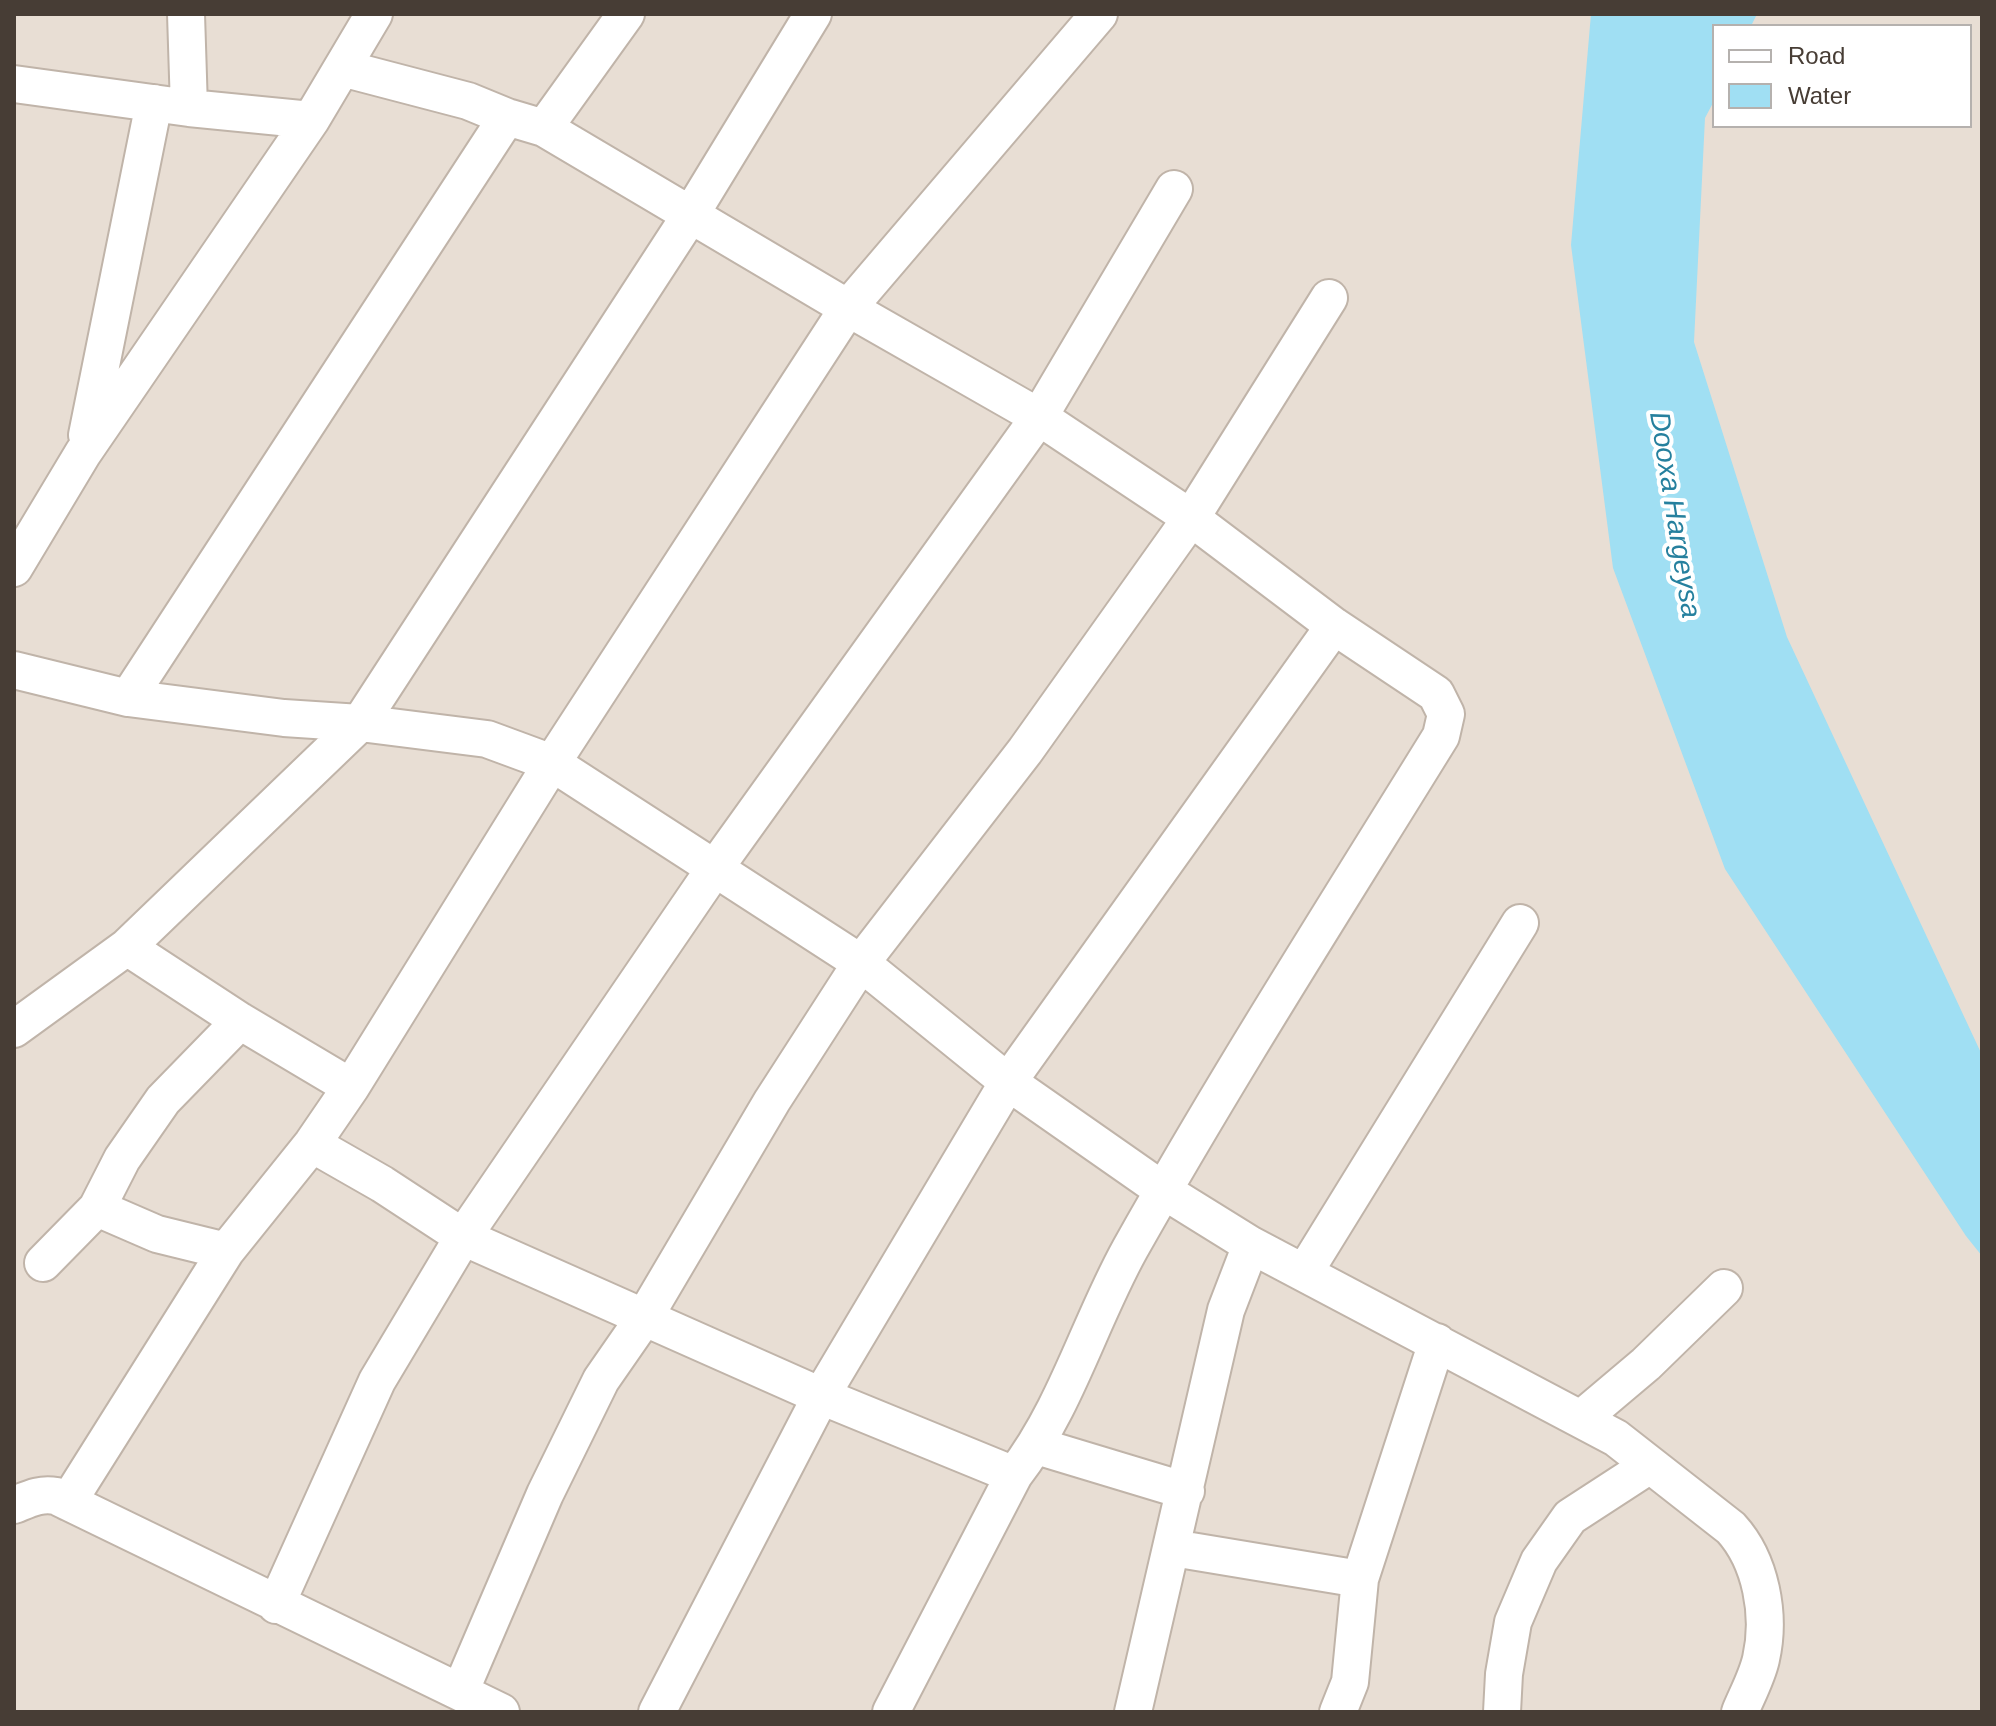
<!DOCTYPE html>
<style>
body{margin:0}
#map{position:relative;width:1996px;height:1726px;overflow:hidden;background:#f4eee6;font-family:Helvetica,sans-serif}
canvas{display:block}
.frame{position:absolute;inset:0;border:16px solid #473d35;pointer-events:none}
.legend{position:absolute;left:1712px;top:24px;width:260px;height:104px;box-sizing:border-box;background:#fff;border:2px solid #b5b1ae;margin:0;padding:10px 14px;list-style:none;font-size:24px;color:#473d35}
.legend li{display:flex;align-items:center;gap:16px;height:40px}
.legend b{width:40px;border:2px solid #b5b1ae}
</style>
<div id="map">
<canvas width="1996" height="1726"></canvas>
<div class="frame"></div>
<ul class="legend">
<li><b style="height:10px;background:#fff"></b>Road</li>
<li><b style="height:22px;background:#a0dff3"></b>Water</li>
</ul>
</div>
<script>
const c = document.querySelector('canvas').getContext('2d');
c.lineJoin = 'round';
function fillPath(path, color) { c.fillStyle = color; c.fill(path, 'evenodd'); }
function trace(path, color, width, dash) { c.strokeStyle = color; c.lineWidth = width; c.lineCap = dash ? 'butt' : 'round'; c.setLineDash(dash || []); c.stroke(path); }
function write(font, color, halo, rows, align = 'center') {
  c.font = font + ' Helvetica,sans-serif'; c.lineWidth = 8; c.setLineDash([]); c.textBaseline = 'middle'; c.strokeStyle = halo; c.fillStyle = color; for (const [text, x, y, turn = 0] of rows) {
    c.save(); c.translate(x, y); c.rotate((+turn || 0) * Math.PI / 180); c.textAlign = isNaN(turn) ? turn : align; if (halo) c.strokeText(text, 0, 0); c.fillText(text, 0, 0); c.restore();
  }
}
fillPath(new Path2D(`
 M 14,14 L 1982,14 L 1982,1712 L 14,1712 ZM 1714,26 L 1970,26 L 1970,126 L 1714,126 Z`), '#e8ded4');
fillPath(new Path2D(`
 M 1591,14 L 1757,14 L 1751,26 L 1714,26 L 1714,101 L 1705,118 L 1694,342 L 1787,637 L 1982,1055 L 1982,1256 L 1966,1236 L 1725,869 L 1613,568 L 1571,245 Z`), '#a0dff3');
const minor = new Path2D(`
 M 186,14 L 189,108
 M 342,68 L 468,101 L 507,117 L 544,128 L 848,308 L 1039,417 L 1191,518 L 1334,626 L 1436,694 L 1446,714 L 1441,736 C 1336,906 1228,1075 1130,1249 C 1089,1323 1066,1408 1014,1475 L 891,1712
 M 14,84 L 189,108 L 311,120
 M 544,128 L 626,14
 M 87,435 L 154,103
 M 14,568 L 83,453 L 311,120 L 374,14
 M 14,670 L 128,698 L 284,718 L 360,723 L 487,739 L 552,763 L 861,963 L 1008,1082 L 1164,1191 L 1251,1245 L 1616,1438 L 1731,1528 C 1761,1561 1771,1615 1761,1659 C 1757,1677 1747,1695 1740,1712
 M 128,698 L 507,117
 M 127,947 L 240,1021 L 351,1087
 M 14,1029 L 127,947 L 360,723 L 691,214 L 813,14
 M 312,1144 L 382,1184 L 463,1237 L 821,1396 L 1014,1475
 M 97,1208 L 157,1234 L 226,1251
 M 43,1263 L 97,1208 L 122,1159 L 163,1100 L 240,1021
 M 1304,1273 L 1520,923
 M 1582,1418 L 1646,1364 L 1724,1288
 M 1037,1446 L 1186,1491
 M 68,1502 L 226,1251 L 312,1144 L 351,1087 L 552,763 L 848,308 L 1099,14
 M 14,1505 C 29,1499 40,1493 56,1496 L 501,1712
 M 1173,1548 L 1360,1579
 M 276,1605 L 377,1381 L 463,1237 L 715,868 L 1039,417 L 1174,189
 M 460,1692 L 545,1494 L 601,1380 L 644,1318 L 772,1101 L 861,963 L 1025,751 L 1191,518 L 1329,298
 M 657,1712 L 821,1396 L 1008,1082 L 1334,626
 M 1133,1712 L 1226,1310 L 1251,1245
 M 1338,1712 L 1350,1682 L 1360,1579 L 1437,1342
 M 1502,1712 L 1504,1674 L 1513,1622 L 1539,1561 L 1570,1517 L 1650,1465`);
trace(minor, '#c0b4a9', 40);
trace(minor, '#fff', 36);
write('italic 28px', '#26809e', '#fff', [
 ["Dooxa Hargeysa",1674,515,81]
]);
</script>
